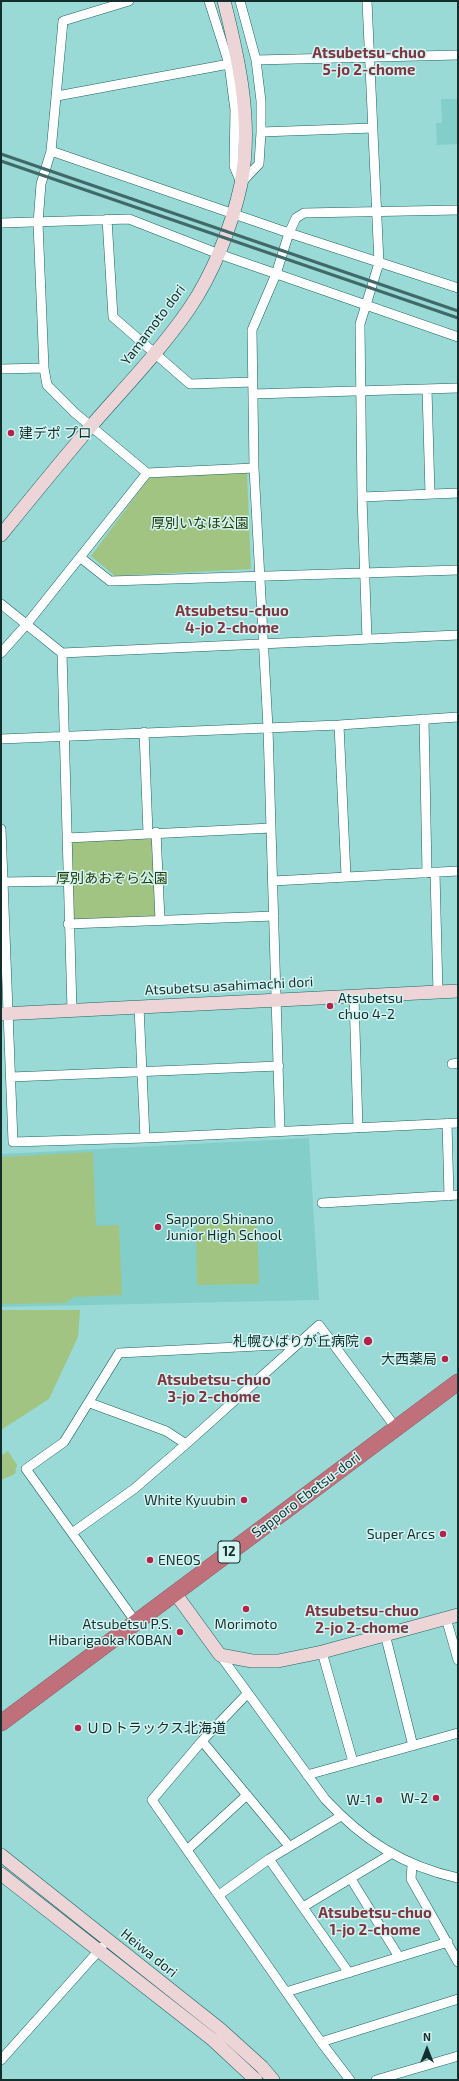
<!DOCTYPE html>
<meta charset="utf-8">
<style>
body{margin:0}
#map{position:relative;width:459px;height:2081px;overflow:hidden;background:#99dad6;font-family:"Exo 2",sans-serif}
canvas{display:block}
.frame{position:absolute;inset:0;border:2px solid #132e2d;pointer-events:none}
.north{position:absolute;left:407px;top:2029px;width:40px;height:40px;-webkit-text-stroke:3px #d4f4f2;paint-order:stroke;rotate:0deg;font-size:11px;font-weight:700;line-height:16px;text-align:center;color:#132e2d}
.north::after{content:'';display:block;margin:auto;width:14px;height:18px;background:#132e2d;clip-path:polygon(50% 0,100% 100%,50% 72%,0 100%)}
</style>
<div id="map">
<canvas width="459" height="2081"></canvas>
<div class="frame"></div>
<div class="north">N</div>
</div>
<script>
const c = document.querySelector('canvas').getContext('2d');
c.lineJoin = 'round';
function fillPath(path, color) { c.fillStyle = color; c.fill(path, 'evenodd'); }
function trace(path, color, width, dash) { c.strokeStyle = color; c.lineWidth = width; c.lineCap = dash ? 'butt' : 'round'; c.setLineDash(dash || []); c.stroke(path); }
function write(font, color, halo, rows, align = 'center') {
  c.font = font + ' "Exo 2","Noto Sans JP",sans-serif'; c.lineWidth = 3; c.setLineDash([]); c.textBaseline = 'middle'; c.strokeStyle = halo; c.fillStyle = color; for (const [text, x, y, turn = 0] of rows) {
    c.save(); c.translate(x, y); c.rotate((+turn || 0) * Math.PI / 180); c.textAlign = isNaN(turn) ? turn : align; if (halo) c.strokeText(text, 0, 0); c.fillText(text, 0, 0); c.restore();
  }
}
fillPath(new Path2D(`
 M 441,99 L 458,99 L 458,144 L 437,145 L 436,123 L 442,123 Z
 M 309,1138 L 319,1300 L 1,1307 L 1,1154 Z`), '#84ceca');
fillPath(new Path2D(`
 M 247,472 L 251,569 L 115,576 L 91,556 L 149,478 Z
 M 152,835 L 155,917 L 71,921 L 70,841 Z
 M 93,1152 L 96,1226 L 119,1225 L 122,1295 L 74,1297 L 65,1303 L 1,1304 L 1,1157 Z
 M 257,1221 L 259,1284 L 197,1285 L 196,1222 Z
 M 1,1310 L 80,1310 L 78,1337 L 49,1399 L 1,1430 Z
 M 8,1451 L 17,1465 L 15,1474 L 1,1480 L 1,1456 Z`), '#a1c483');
const street = new Path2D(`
 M 129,1 L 63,21 L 51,151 L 41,184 L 38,223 L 44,368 L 47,385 L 75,413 L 147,473 L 254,468
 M 209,1 L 229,64 L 235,110 L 234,166 L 241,183 L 259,164 L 261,132 L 261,101 L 256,60 L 240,1
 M 367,1 L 379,263 L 360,324 L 362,497 L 367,639
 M 256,60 L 458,55
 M 57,96 L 229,64
 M 261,132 L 373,128
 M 51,151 L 289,233 L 458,288
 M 107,219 L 113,317 L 190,384 L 253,382
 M 1,223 L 129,219 L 219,254 L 458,337
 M 1,369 L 44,368
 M 427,389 L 430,494
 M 253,394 L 458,388
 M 362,497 L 458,493
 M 81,558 L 110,581 L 458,570
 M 1,604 L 62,653 L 458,635
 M 1,653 L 26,625 L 147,473
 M 62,653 L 72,1010
 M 424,719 L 427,873
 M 339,725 L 346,876
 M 144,732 L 148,833
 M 1,739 L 339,725 L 458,717
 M 1,829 L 13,1142 L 145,1138 L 458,1123
 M 156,832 L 160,920
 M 67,838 L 271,828
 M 435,872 L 438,993
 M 273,881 L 458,871
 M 3,882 L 67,881
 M 68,924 L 274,916
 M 354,996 L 358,1128
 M 139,1007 L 145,1138
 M 452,1064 L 458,1063
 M 11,1077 L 279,1066
 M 447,1123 L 449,1196
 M 280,1131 L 268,728 L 254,468 L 252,330 L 276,274 L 289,233 L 296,218 L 304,213 L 458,210
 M 322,1203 L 458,1195
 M 90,1403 L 166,1431 L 186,1444
 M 72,1533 L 134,1489 L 186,1444 L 319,1325 L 396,1428
 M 446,1618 L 458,1660
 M 135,1621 L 26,1469 L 64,1442 L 119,1353 L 298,1344
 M 385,1634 L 413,1746
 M 322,1652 L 353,1762
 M 220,1655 L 325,1799 C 363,1840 403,1866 458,1878
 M 247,1694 L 202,1741 L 152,1800 L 321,2042 L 350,2080
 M 202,1741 L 289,1846
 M 307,1775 L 458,1733
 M 187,1850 L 247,1795
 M 269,1859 L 349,1973
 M 412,1865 L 411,1879 L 458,1962
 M 351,1879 L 399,1957
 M 219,1895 L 269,1859 L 341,1816
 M 303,1907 L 391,1854
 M 286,1992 L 448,1942
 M 321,2042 L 458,1999
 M 1,2060 L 102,1947
 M 376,2080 L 458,2056`);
const secondary = new Path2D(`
 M 1,535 C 31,498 61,461 92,425 C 125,387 160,351 189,309 C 213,274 232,226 241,184 C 253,123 239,60 224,1
 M 1,1014 L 458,991
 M 175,1593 L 220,1655 L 252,1661 L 278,1661 L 322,1652 L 458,1615
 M 1,1855 L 220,2029 L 262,2067 L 273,2080
 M 1,1874 L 213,2040 L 256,2080`);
const highway = new Path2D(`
 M 1,1723 L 458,1382`);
trace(street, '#1e625f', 10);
trace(secondary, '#1e625f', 14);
trace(highway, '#835960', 17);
trace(street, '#fff', 9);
trace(secondary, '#ecd4d7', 13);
trace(highway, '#c0707b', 16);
trace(new Path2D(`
 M 1,154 L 458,311
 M 1,161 L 458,318`), '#416967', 3);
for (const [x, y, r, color] of [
 [11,433,4,"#b4224a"],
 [330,1006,4,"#b4224a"],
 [158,1227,4,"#b4224a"],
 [368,1341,5,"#b4224a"],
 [445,1359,4,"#b4224a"],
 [244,1500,4,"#b4224a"],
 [443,1534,4,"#b4224a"],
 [150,1560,4,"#b4224a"],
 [246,1609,4,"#b4224a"],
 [180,1632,4,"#b4224a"],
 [78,1728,4,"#b4224a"],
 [436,1798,4,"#b4224a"],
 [379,1800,4,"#b4224a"]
]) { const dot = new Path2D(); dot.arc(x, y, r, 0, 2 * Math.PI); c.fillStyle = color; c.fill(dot); trace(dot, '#d4f4f2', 1.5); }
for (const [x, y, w] of [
 [229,1552,22]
]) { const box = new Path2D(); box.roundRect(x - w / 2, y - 11, w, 22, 3); c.fillStyle = '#d4f4f2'; c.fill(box); trace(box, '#132e2d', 1); }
write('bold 13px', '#132e2d', null, [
 ["12",229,1552]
]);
write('14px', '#132e2d', '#d4f4f2', [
 ["Yamamoto dori",153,325,-53],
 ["Atsubetsu asahimachi dori",229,986,-3],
 ["Sapporo Ebetsu-dori",306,1495,-37],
 ["Heiwa dori",149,1953,39]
]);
write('14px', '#132e2d', '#d4f4f2', [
 ["建デポ プロ",19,433,"left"],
 ["Atsubetsu",338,998,"left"],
 ["chuo 4-2",338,1014,"left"],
 ["Sapporo Shinano",166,1219,"left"],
 ["Junior High School",166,1235,"left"],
 ["札幌ひばりが丘病院",359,1341],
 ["大西薬局",437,1359],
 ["White Kyuubin",236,1500],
 ["Super Arcs",435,1534],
 ["ENEOS",158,1560,"left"],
 ["Atsubetsu P.S.",172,1624],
 ["Hibarigaoka KOBAN",172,1640],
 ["Morimoto",246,1624,"center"],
 ["ＵＤトラックス北海道",86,1728,"left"],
 ["W-2",428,1798],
 ["W-1",371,1800]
], 'right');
write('14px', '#233c05', '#d4f4f2', [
 ["厚別いなほ公園",200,523],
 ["厚別あおぞら公園",112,878]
]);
write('bold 15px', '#7f3743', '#d4f4f2', [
 ["Atsubetsu-chuo",369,53],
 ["5-jo 2-chome",369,70],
 ["Atsubetsu-chuo",232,611],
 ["4-jo 2-chome",232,628],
 ["Atsubetsu-chuo",214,1380],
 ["3-jo 2-chome",214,1397],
 ["Atsubetsu-chuo",362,1611],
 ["2-jo 2-chome",362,1628],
 ["Atsubetsu-chuo",375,1913],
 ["1-jo 2-chome",375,1930]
]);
</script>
